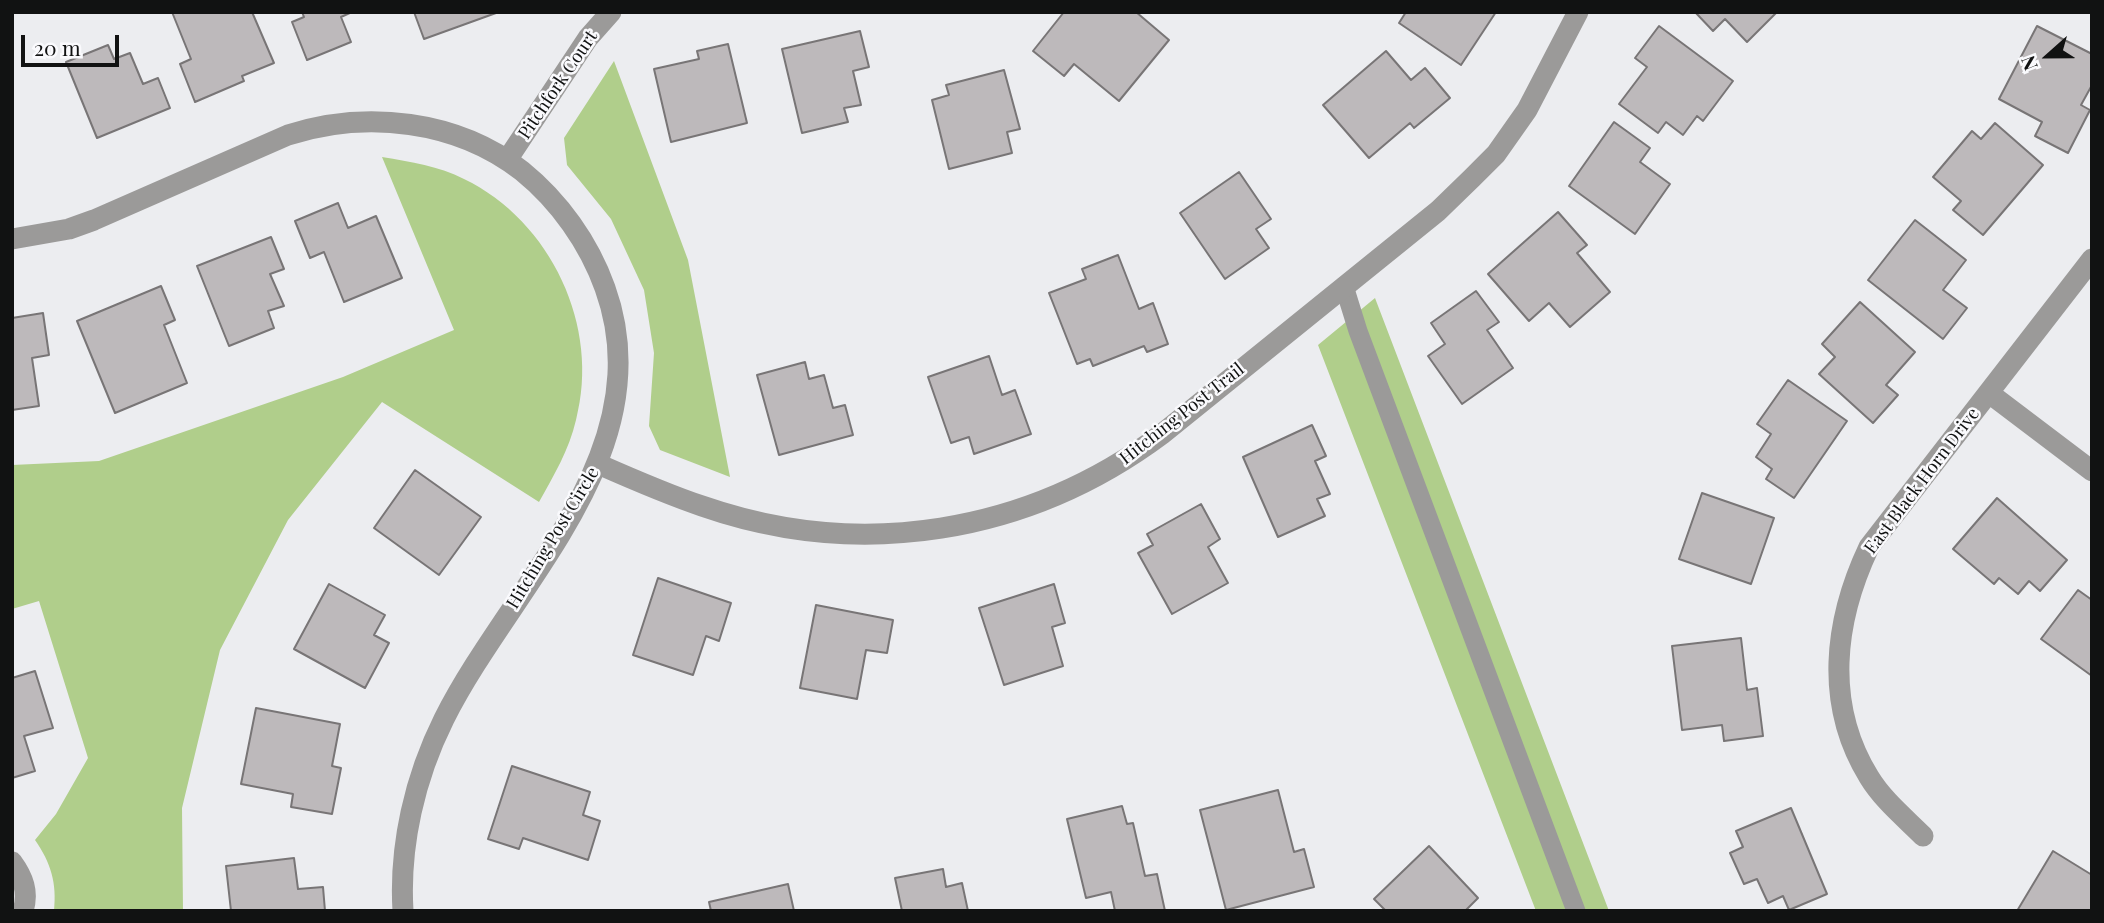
<!DOCTYPE html>
<style>
body{margin:0}
#map{position:relative;width:2104px;height:923px;overflow:hidden;background:#ecedf0;font-family:"Playfair Display",serif}
canvas{display:block}
.frame{position:absolute;inset:0;border:14px solid #111212;pointer-events:none}
.north{position:absolute;left:2013px;top:21px;width:70px;height:70px;-webkit-text-stroke:5px #fafafd;paint-order:stroke;rotate:249deg;font-size:19px;font-weight:700;line-height:28px;text-align:center;color:#111212}
.north::after{content:'';display:block;margin:auto;width:24px;height:32px;background:#111212;clip-path:polygon(50% 0,100% 100%,50% 72%,0 100%)}
.scale{position:absolute;left:21px;top:35px;width:98px;height:32px;box-sizing:border-box;border:4px solid #111212;border-top:0;padding-left:9px;font-size:21px;line-height:24px;white-space:nowrap;color:#111212;-webkit-text-stroke:5px #fafafd;paint-order:stroke}
</style>
<div id="map">
<canvas width="2104" height="923"></canvas>
<div class="frame"></div>
<div class="north">N</div>
<div class="scale">20 m</div>
</div>
<script>
const c = document.querySelector('canvas').getContext('2d');
c.lineJoin = 'round';
function fillPath(path, color) { c.fillStyle = color; c.fill(path, 'evenodd'); }
function trace(path, color, width, dash) { c.strokeStyle = color; c.lineWidth = width; c.lineCap = dash ? 'butt' : 'round'; c.setLineDash(dash || []); c.stroke(path); }
function write(font, color, halo, rows, align = 'center') {
  c.font = font + ' "Playfair Display",serif'; c.lineWidth = 5; c.setLineDash([]); c.textBaseline = 'middle'; c.strokeStyle = halo; c.fillStyle = color; for (const [text, x, y, turn = 0] of rows) {
    c.save(); c.translate(x, y); c.rotate((+turn || 0) * Math.PI / 180); c.textAlign = isNaN(turn) ? turn : align; if (halo) c.strokeText(text, 0, 0); c.fillText(text, 0, 0); c.restore();
  }
}
fillPath(new Path2D(`
 M 614,61 L 688,260 L 730,477 L 660,450 L 649,426 L 654,353 L 644,290 L 611,219 L 567,165 L 564,138 Z
 M 382,157 C 411,162 439,166 464,179 C 551,221 601,327 576,420 C 569,450 554,475 539,502 L 382,402 L 288,520 L 220,650 L 182,808 L 183,911 L 54,911 C 57,883 51,863 35,840 L 56,814 L 88,758 L 39,601 L 12,609 L 12,465 L 99,461 L 343,377 L 454,330 Z
 M 1375,298 L 1609,911 L 1536,911 L 1318,345 Z`), '#b0ce8b');
const building = new Path2D(`
 M 172,12 L 252,12 L 274,63 L 242,76 L 244,81 L 195,102 L 180,64 L 191,59 Z
 M 302,12 L 352,12 L 341,17 L 351,42 L 307,60 L 292,22 L 304,17 Z
 M 414,12 L 496,12 L 496,13 L 424,39 Z
 M 1064,12 L 1136,12 L 1169,40 L 1119,101 L 1074,64 L 1064,76 L 1033,51 Z
 M 1406,12 L 1496,12 L 1461,65 L 1399,23 Z
 M 1695,12 L 1777,12 L 1747,42 L 1725,19 L 1713,31 Z
 M 1659,26 L 1733,81 L 1703,121 L 1697,116 L 1683,135 L 1666,122 L 1658,133 L 1619,104 L 1647,67 L 1635,58 Z
 M 2037,26 L 2092,54 L 2092,85 L 2081,105 L 2090,110 L 2068,153 L 2035,136 L 2042,122 L 1999,99 Z
 M 860,31 L 869,67 L 853,71 L 861,105 L 844,108 L 848,122 L 802,133 L 782,49 Z
 M 728,44 L 747,123 L 671,142 L 654,69 L 699,59 L 697,51 Z
 M 108,45 L 114,59 L 130,53 L 143,84 L 158,78 L 170,108 L 97,138 L 66,62 Z
 M 1386,51 L 1411,80 L 1425,68 L 1450,98 L 1414,128 L 1410,123 L 1369,158 L 1323,105 Z
 M 1004,70 L 1020,129 L 1007,132 L 1012,153 L 949,169 L 932,100 L 949,95 L 946,85 Z
 M 1614,122 L 1650,148 L 1640,162 L 1670,184 L 1635,234 L 1569,186 Z
 M 1995,123 L 2043,165 L 1983,235 L 1953,210 L 1961,201 L 1933,177 L 1972,131 L 1981,139 Z
 M 1239,172 L 1271,219 L 1256,229 L 1269,248 L 1225,279 L 1180,213 Z
 M 338,203 L 348,228 L 376,216 L 402,278 L 344,302 L 324,252 L 310,258 L 295,221 Z
 M 1558,212 L 1587,245 L 1577,253 L 1610,292 L 1570,327 L 1549,303 L 1529,321 L 1488,274 Z
 M 1915,220 L 1966,260 L 1943,290 L 1967,308 L 1943,339 L 1868,280 Z
 M 271,237 L 284,269 L 270,274 L 284,306 L 268,311 L 274,328 L 229,346 L 197,266 Z
 M 1118,255 L 1139,309 L 1153,303 L 1168,344 L 1147,352 L 1144,346 L 1093,366 L 1090,359 L 1077,364 L 1049,293 L 1086,279 L 1082,269 Z
 M 161,286 L 175,320 L 164,325 L 187,383 L 115,413 L 77,321 Z
 M 1476,291 L 1499,322 L 1487,330 L 1513,368 L 1462,404 L 1428,356 L 1445,344 L 1431,323 Z
 M 1860,302 L 1915,352 L 1886,385 L 1898,395 L 1873,423 L 1819,374 L 1835,357 L 1822,344 Z
 M 43,313 L 49,355 L 32,358 L 39,406 L 12,410 L 12,318 Z
 M 989,356 L 1002,395 L 1015,390 L 1031,434 L 974,454 L 969,437 L 951,443 L 928,377 Z
 M 805,362 L 809,379 L 824,375 L 833,408 L 845,405 L 853,435 L 779,455 L 757,375 Z
 M 1788,380 L 1847,421 L 1794,498 L 1766,479 L 1772,469 L 1756,457 L 1771,434 L 1757,424 Z
 M 1312,425 L 1326,456 L 1315,461 L 1330,494 L 1317,499 L 1325,516 L 1278,537 L 1243,457 Z
 M 415,470 L 481,517 L 439,575 L 374,528 Z
 M 1702,493 L 1774,518 L 1751,584 L 1679,559 Z
 M 1997,498 L 2067,560 L 2040,591 L 2029,581 L 2018,594 L 1999,578 L 1994,584 L 1953,549 Z
 M 1201,504 L 1220,539 L 1208,547 L 1228,583 L 1172,614 L 1138,553 L 1153,545 L 1147,534 Z
 M 658,578 L 731,603 L 719,641 L 706,636 L 693,675 L 633,655 Z
 M 329,584 L 385,615 L 374,635 L 389,643 L 365,688 L 294,649 Z
 M 1054,584 L 1065,623 L 1052,627 L 1063,666 L 1004,685 L 979,608 Z
 M 2078,590 L 2092,600 L 2092,676 L 2041,639 Z
 M 816,605 L 893,620 L 887,653 L 866,650 L 857,699 L 800,688 Z
 M 1741,638 L 1747,690 L 1757,688 L 1763,736 L 1724,741 L 1722,725 L 1682,730 L 1672,646 Z
 M 35,671 L 53,728 L 24,736 L 35,771 L 12,778 L 12,678 Z
 M 256,708 L 340,724 L 332,766 L 341,768 L 332,814 L 291,807 L 293,794 L 241,784 Z
 M 512,766 L 590,792 L 583,815 L 600,821 L 588,860 L 523,838 L 519,849 L 488,839 Z
 M 1278,790 L 1294,852 L 1304,849 L 1314,887 L 1226,910 L 1200,810 Z
 M 1122,806 L 1127,824 L 1133,823 L 1145,876 L 1157,874 L 1165,911 L 1115,911 L 1111,892 L 1086,898 L 1067,819 Z
 M 1791,808 L 1827,894 L 1789,910 L 1783,896 L 1768,903 L 1757,879 L 1744,884 L 1730,853 L 1743,847 L 1736,831 Z
 M 1429,846 L 1478,898 L 1465,911 L 1386,911 L 1374,899 Z
 M 2053,851 L 2092,875 L 2092,911 L 2017,911 Z
 M 294,858 L 298,889 L 323,887 L 325,911 L 231,911 L 226,866 Z
 M 943,869 L 946,887 L 962,883 L 968,911 L 902,911 L 895,878 Z
 M 788,884 L 794,911 L 711,911 L 709,902 Z`);
fillPath(building, '#bdb9bb');
trace(building, '#787576', 2);
trace(new Path2D(`
 M 1344,286 L 1358,331 L 1576,911`), '#9b9a99', 19);
trace(new Path2D(`
 M 507,160 L 588,38 L 611,12
 M 12,239 L 69,229 L 94,220 L 288,135 C 366,110 457,120 522,171 C 559,201 589,243 605,288 C 664,452 511,585 444,719 C 415,777 399,845 403,911
 M 1989,393 L 2092,471
 M 598,464 C 632,479 666,494 702,506 C 860,561 1028,534 1162,434 L 1438,211 L 1472,178 L 1496,154 L 1527,110 L 1578,12
 M 1923,836 C 1904,817 1883,800 1869,777 C 1824,704 1834,621 1869,547 L 2092,259
 M 12,862 C 23,877 29,892 23,911`), '#9b9a99', 21);
write('18px', '#111212', '#fafafd', [
 ["Pitchfork Court",558,85,-56],
 ["Hitching Post Trail",1182,414,-38],
 ["East Black Horn Drive",1922,481,-53],
 ["Hitching Post Circle",553,538,-59]
]);
</script>
